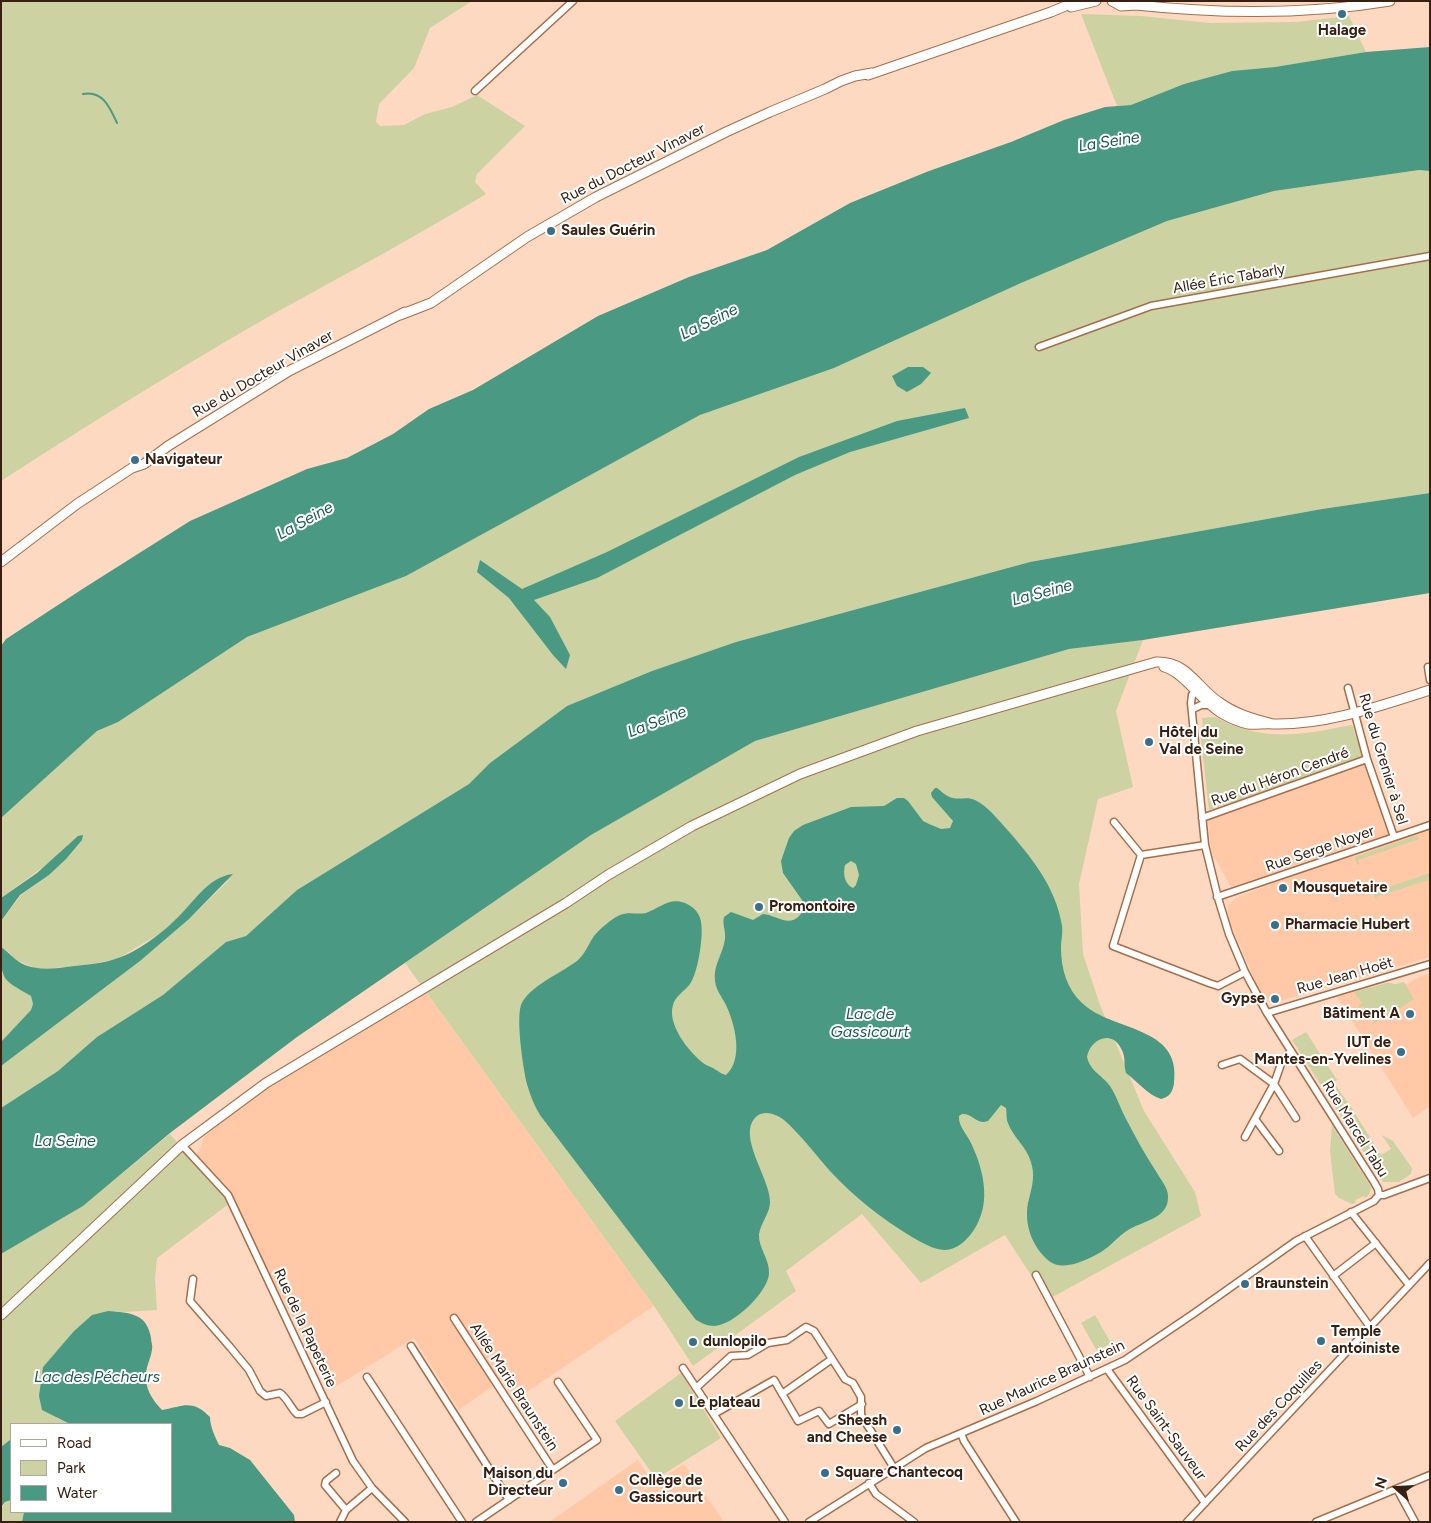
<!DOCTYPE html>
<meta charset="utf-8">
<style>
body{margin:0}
#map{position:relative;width:1431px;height:1523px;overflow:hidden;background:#fed9c2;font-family:Figtree,sans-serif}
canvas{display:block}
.frame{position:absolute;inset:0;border:2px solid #372011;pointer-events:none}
.legend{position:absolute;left:10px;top:1423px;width:162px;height:90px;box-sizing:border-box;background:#fff;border:1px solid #afa6a0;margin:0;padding:6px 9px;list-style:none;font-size:15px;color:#372011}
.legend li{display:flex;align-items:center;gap:10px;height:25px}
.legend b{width:25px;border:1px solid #afa6a0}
.north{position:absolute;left:1371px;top:1463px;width:50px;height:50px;-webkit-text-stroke:4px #fff;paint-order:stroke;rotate:289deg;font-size:14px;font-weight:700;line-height:20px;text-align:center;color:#372011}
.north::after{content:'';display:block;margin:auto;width:18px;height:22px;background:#372011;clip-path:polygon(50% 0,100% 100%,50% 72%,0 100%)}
</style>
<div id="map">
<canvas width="1431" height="1523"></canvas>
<div class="frame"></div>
<ul class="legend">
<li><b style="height:6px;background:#fff"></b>Road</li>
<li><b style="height:14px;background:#ccd2a1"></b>Park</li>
<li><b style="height:14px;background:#499983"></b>Water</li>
</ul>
<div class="north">N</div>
</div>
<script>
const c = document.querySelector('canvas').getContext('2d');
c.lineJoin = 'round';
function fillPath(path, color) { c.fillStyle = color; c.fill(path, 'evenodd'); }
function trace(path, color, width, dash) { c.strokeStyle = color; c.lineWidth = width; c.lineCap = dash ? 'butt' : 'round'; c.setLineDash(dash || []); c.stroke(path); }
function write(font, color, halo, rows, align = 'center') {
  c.font = font + ' Figtree,sans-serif'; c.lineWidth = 4; c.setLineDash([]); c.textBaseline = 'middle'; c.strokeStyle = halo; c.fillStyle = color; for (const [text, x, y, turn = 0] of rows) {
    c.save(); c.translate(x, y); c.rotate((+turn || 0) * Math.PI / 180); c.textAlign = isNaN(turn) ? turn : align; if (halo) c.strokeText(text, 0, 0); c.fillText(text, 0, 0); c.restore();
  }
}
fillPath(new Path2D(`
 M 1364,760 L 1390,834 L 1231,887 L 1213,855 L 1210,843 L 1208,820 Z
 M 1430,828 L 1430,957 L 1280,1001 L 1271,1003 L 1263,999 L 1228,918 L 1228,905 L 1236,898 L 1293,875 Z
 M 1430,973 L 1430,1106 L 1413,1118 L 1337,997 L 1387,983 L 1396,984 L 1404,982 L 1406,985 L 1419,977 Z
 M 425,991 L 654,1306 L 515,1400 L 504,1378 L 459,1410 L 414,1338 L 332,1389 L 230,1203 L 197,1157 L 204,1137 L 245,1102 Z
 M 638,1460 L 652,1481 L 638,1494 L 684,1464 L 724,1522 L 549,1522 Z`), '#ffc9a7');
fillPath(new Path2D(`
 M 1,1 L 472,1 L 430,28 L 414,68 L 379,104 L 376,122 L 380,126 L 404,125 L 425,114 L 452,107 L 477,95 L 525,126 L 477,174 L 475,182 L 486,194 C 417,236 346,274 275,313 C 182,366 91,423 1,481 Z
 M 1081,14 L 1141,16 L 1210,23 L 1296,22 L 1349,16 L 1366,52 L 1275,67 L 1232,71 L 1184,84 L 1131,105 L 1117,106 Z
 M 1419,170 L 1430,171 L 1430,493 L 1322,509 L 1030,562 L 736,642 L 652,671 L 567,706 L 490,763 L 469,784 L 297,890 L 246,936 L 226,942 L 163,995 L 97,1037 L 58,1071 L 1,1108 L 1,1066 L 140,961 L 189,919 L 230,879 L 198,895 L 177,919 L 162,932 L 119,958 L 93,964 L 46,969 L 35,968 L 14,959 L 9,952 L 1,947 L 1,921 L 21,895 L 49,875 L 82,840 L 54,859 L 1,898 L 1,818 L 97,731 L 118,722 L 247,637 L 406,576 L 700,415 L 834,368 L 1021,283 L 1167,221 L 1274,191 Z
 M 1143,640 L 1116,711 L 1133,787 L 1098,799 L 1079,884 L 1083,954 L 1100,1005 L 1144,1111 L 1195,1192 L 1201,1216 L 1047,1300 L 1005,1235 L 921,1283 L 862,1214 L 786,1271 L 796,1291 L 693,1366 L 654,1306 L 405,963 L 591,835 L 755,741 L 1069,649 Z
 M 1215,717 C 1265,743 1300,735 1352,725 L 1364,759 L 1209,810 L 1200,731 L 1203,730 L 1202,718 Z
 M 1418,835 L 1419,839 L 1358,860 L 1360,865 L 1357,864 L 1355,857 Z
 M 1430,873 L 1430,883 L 1428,880 L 1376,897 L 1378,903 L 1373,893 L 1368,895 L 1368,894 Z
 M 1,972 L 10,983 L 31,996 L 33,1004 L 31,1010 L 1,1042 Z
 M 1404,982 L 1414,999 L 1384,1019 L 1383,1018 L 1370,1026 L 1374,1022 L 1370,1016 L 1366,1019 L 1364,1016 L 1369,1013 L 1363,1006 L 1359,1008 L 1358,1006 L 1362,1003 L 1354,992 L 1387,983 L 1396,984 Z
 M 1306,1032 L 1337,1080 L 1334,1083 L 1353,1110 L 1350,1112 L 1343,1102 L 1342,1102 L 1349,1114 L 1354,1112 L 1381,1155 L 1391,1149 L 1382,1135 L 1393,1141 L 1412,1168 L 1411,1174 L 1399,1182 L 1383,1182 L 1292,1040 Z
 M 1332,1125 L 1371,1187 C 1371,1192 1369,1195 1365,1198 L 1364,1196 L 1355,1200 L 1356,1203 L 1352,1204 L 1339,1198 L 1335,1194 L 1330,1151 Z
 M 170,1134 L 230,1203 L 157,1258 L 155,1280 L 157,1310 L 124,1312 L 108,1311 L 92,1315 L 74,1331 L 43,1367 L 57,1418 L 70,1424 L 11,1424 L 11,1439 L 1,1447 L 1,1254 L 83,1206 Z
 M 1095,1315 L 1111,1343 L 1097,1351 L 1081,1323 Z
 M 681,1373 L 721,1438 L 656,1479 L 615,1421 Z
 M 11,1500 L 11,1512 L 24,1512 L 22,1522 L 1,1522 C 1,1511 0,1503 11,1500 Z`), '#ccd2a1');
fillPath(new Path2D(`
 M 1430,47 L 1430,171 L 1419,170 L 1274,191 L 1167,221 L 1021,283 L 834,368 L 700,415 L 406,576 L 247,637 L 118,722 L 97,731 L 1,818 L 1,646 L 6,639 L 84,588 L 190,521 L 307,469 L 347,458 L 393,434 L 429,409 L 473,390 L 598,316 L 689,277 L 767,250 L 850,203 L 929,171 L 1011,142 L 1064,120 L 1105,107 L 1131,105 L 1184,84 L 1232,71 L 1275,67 L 1366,52 Z
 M 908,367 L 923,367 L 931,373 L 921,384 L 907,392 L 897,386 L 892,376 Z
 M 965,408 L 969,418 L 850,452 L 795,475 L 597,578 L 534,600 L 550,617 L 570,655 L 566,669 L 553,655 L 509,598 L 477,572 L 480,560 L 522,589 L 607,552 L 799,457 L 897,421 Z
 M 1430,493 L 1430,593 L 1143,640 L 1069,649 L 755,741 L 591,835 L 297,1037 L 170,1133 L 83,1206 L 1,1254 L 1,1108 L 58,1071 L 97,1037 L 163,995 L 226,942 L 246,936 L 297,890 L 469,784 L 490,763 L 567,706 L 652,671 L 736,642 L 1030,562 L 1322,509 Z
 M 935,788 L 937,788 C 942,792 947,797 953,798 C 961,800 967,796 975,800 C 987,806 995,816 1003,825 C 1029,854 1056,886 1062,926 C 1063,933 1061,940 1061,948 C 1061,969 1067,989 1082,1003 C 1112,1032 1182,1025 1174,1083 C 1173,1091 1170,1097 1161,1099 C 1148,1095 1137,1081 1126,1073 C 1123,1061 1127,1057 1119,1045 C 1108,1030 1089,1042 1087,1057 C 1090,1071 1103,1076 1110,1086 C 1116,1095 1120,1107 1125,1117 C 1135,1136 1145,1155 1157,1173 C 1161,1180 1168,1188 1168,1196 C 1169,1219 1142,1221 1128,1230 C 1118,1236 1111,1246 1101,1252 C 1087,1260 1063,1272 1049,1261 C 1032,1247 1024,1224 1028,1203 C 1031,1190 1035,1179 1032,1166 C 1028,1147 1014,1139 1008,1123 C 1006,1119 1007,1113 1006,1108 L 1001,1105 L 988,1121 L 984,1122 C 975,1122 971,1113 962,1114 L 959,1116 C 958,1126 967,1134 971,1143 C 982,1166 990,1196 979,1220 C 975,1231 963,1246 951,1249 C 938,1253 923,1243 912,1237 C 882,1219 854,1197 830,1171 C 815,1154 801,1135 784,1120 C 776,1114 765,1110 757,1116 C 735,1134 771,1179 770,1202 C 770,1213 761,1222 759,1234 C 758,1248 770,1259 769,1274 C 767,1293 734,1325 714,1326 C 707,1326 702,1323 696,1320 L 540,1115 C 534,1105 530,1095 527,1084 C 523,1068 516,1020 521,1005 C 528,987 561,973 577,961 C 585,954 588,945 594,936 C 600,929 611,919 620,915 C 629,911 637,915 646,913 C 660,908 669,897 685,903 C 692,906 698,911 700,918 C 705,931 698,973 690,984 C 685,991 675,996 673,1005 C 667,1024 688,1051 703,1063 C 707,1066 712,1067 716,1070 C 720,1072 721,1074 726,1075 C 744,1059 735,1024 726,1005 C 722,997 716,990 715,981 C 713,965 723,954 725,939 C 726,931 722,924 724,917 L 731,912 L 753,920 L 763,914 C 776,915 789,928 800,915 C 804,911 803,906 802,900 L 783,873 L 781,861 L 789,838 L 794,831 L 803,825 L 851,807 L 884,806 L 897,798 L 904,798 L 908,801 L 923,821 L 929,824 L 941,829 L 950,828 L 953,821 L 932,797 L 931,793 ZM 851,861 L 856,864 L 859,875 L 856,885 L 853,888 C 844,884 843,873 845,865 Z
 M 83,835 L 82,840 L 66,859 L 49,875 L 20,895 L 1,921 L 1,898 L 37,873 L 78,836 Z
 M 233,874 L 189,919 L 140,961 L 1,1066 L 1,1042 L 31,1010 L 33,1004 L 31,996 C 2,979 1,981 1,947 C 10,953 15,961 25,965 C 38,970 52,969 66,967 C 83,965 102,964 118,958 C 137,952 161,934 175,920 C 193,904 207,877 233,874 Z
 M 108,1311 C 130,1313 147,1313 151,1338 C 151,1342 153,1346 152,1350 C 151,1357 147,1365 146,1372 C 144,1387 152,1400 162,1410 C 184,1406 192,1399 210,1417 C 210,1426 215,1437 219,1445 L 230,1448 L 250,1460 L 294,1515 L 295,1522 L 22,1522 L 24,1512 L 171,1512 L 171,1424 L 70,1424 L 42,1410 L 39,1396 L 43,1367 L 74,1331 L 92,1315 Z
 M 11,1439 L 11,1500 L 5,1502 L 1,1507 L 1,1447 Z`), '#499983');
trace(new Path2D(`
 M 83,94 C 103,90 110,108 117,123`), '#499983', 2);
const street = new Path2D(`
 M 475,91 L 573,1
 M 1039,347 L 1151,306 L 1430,256
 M 1428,667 L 1430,680
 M 1348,688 L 1367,759 L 1394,837
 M 1197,689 L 1192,695 L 1191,703 L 1205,845 L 1218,898 L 1229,934 L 1245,972 L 1267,1013 L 1374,1182 L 1378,1189 L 1379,1195
 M 1193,709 L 1201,705 L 1210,705
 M 1202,818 L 1367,759
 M 1114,822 L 1141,855
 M 1205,845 L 1141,855 L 1113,946 L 1209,983 L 1218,986 L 1245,972
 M 1217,897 L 1430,825
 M 1267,1013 L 1430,964
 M 1222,1065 L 1240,1059 L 1274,1084 L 1296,1118
 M 1255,1119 L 1279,1151
 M 1245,1137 L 1274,1084 L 1281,1064 L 1291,1051
 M 182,1145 L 228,1195 L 353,1461 L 372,1488 L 405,1522
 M 1351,1212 L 1409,1285
 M 1305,1236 L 1370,1327
 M 1036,1275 L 1090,1377
 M 1333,1276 L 1376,1243
 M 193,1279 L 190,1301 L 230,1347 L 249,1370 L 260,1391 L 266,1396 L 280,1393 C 288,1399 290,1407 297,1414 L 302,1414 L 326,1402
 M 454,1318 L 553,1470
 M 411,1346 L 509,1500
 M 683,1368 L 785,1522
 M 1107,1369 L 1205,1503
 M 367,1377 L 462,1522
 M 696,1388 L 731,1356 L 748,1355 L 768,1343 L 787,1340 L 806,1327 L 814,1331 L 845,1379 L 853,1383 L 861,1397 L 861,1415 L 894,1468
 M 782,1394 L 832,1359
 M 714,1414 L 774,1380 L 798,1421 L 819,1411 L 829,1424 L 862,1404
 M 961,1433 L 964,1441 L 1016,1522
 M 336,1473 L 326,1481 L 325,1485 L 346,1510
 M 869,1483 L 876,1494 L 914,1522
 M 1397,1489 L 1415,1522
 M 340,1522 L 346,1510 L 372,1488
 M 476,1522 L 597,1440 L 558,1382
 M 809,1522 L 926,1448 L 1037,1401 L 1125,1360 L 1193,1314 L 1296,1241 L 1374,1201 L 1379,1195 L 1384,1195 L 1430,1178
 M 1187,1522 L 1430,1263
 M 1316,1522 L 1430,1475`);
const secondary = new Path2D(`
 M 1112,1 L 1121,6 L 1136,5 C 1221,14 1306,15 1390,1
 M 1071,7 L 1096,1
 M 868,75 L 1051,12 L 1077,1
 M 400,315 L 431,303 L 527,237 L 596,197 L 726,132 L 770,112 L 825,89 L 841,81 L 855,76 L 872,73
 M 132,468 L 144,464 L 168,446 L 289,371 L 405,312
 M 1,562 L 77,504 L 135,466
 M 1164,667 C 1184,672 1202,702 1223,714 C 1230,718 1239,722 1248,724 C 1256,725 1265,723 1274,724 C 1327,725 1379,706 1430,690
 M 1,1315 L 182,1145 L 266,1083 L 566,903 L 608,875 L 692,826 L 800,774 L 917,731 L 1156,662 C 1188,661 1196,687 1219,702 C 1235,714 1254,719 1273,724`);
trace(street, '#a56e4a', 9);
trace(secondary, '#a56e4a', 11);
trace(street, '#fff', 6);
trace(secondary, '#fff', 9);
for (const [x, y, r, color] of [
 [1342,14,5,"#396f8b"],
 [551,231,5,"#396f8b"],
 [135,460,5,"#396f8b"],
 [1149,742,5,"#396f8b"],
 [1283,888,5,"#396f8b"],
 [759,907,5,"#396f8b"],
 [1275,925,5,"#396f8b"],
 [1275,999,5,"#396f8b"],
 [1410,1014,5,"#396f8b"],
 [1401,1052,5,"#396f8b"],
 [1245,1284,5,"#396f8b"],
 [1321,1341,5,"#396f8b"],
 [693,1342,5,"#396f8b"],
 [679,1403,5,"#396f8b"],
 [897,1430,5,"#396f8b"],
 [825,1473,5,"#396f8b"],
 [563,1483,5,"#396f8b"],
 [619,1490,5,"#396f8b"]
]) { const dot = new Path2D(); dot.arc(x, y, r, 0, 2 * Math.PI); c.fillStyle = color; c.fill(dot); trace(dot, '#fff', 2); }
write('bold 15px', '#372011', '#fff', [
 ["Halage",1342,31,"center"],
 ["Saules Guérin",561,231],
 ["Navigateur",145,460],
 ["Hôtel du",1159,733],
 ["Val de Seine",1159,750],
 ["Mousquetaire",1293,888],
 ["Promontoire",769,907],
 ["Pharmacie Hubert",1285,925],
 ["Gypse",1265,999,"right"],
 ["Bâtiment A",1400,1014,"right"],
 ["IUT de",1391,1043,"right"],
 ["Mantes-en-Yvelines",1391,1060,"right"],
 ["Braunstein",1255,1284],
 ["Temple",1331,1332],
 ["antoiniste",1331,1349],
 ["dunlopilo",703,1342],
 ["Le plateau",689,1403],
 ["Sheesh",887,1421,"right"],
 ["and Cheese",887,1438,"right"],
 ["Square Chantecoq",835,1473],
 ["Maison du",553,1474,"right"],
 ["Directeur",553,1491,"right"],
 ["Collège de",629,1481],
 ["Gassicourt",629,1498]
], 'left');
write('15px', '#372011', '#fff', [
 ["Rue du Docteur Vinaver",633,164,-27],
 ["Allée Éric Tabarly",1229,279,-10],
 ["Rue du Docteur Vinaver",263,374,-30],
 ["Rue du Grenier à Sel",1383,759,73],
 ["Rue du Héron Cendré",1280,777,-20],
 ["Rue Serge Noyer",1320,849,-19],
 ["Rue Jean Hoët",1345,976,-16],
 ["Rue Marcel Tabu",1355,1129,58],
 ["Rue de la Papeterie",305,1328,65],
 ["Rue Maurice Braunstein",1052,1378,-25],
 ["Allée Marie Braunstein",514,1387,57],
 ["Rue des Coquilles",1279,1406,-47],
 ["Rue Saint-Sauveur",1166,1428,54]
]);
write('italic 16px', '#1c5c4c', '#fff', [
 ["La Seine",1109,142,-9],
 ["La Seine",709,322,-26],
 ["La Seine",305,521,-29],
 ["La Seine",1042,593,-15],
 ["La Seine",657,722,-21],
 ["Lac de",870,1014],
 ["Gassicourt",870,1032],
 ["La Seine",65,1141],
 ["Lac des Pécheurs",97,1377]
]);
</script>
